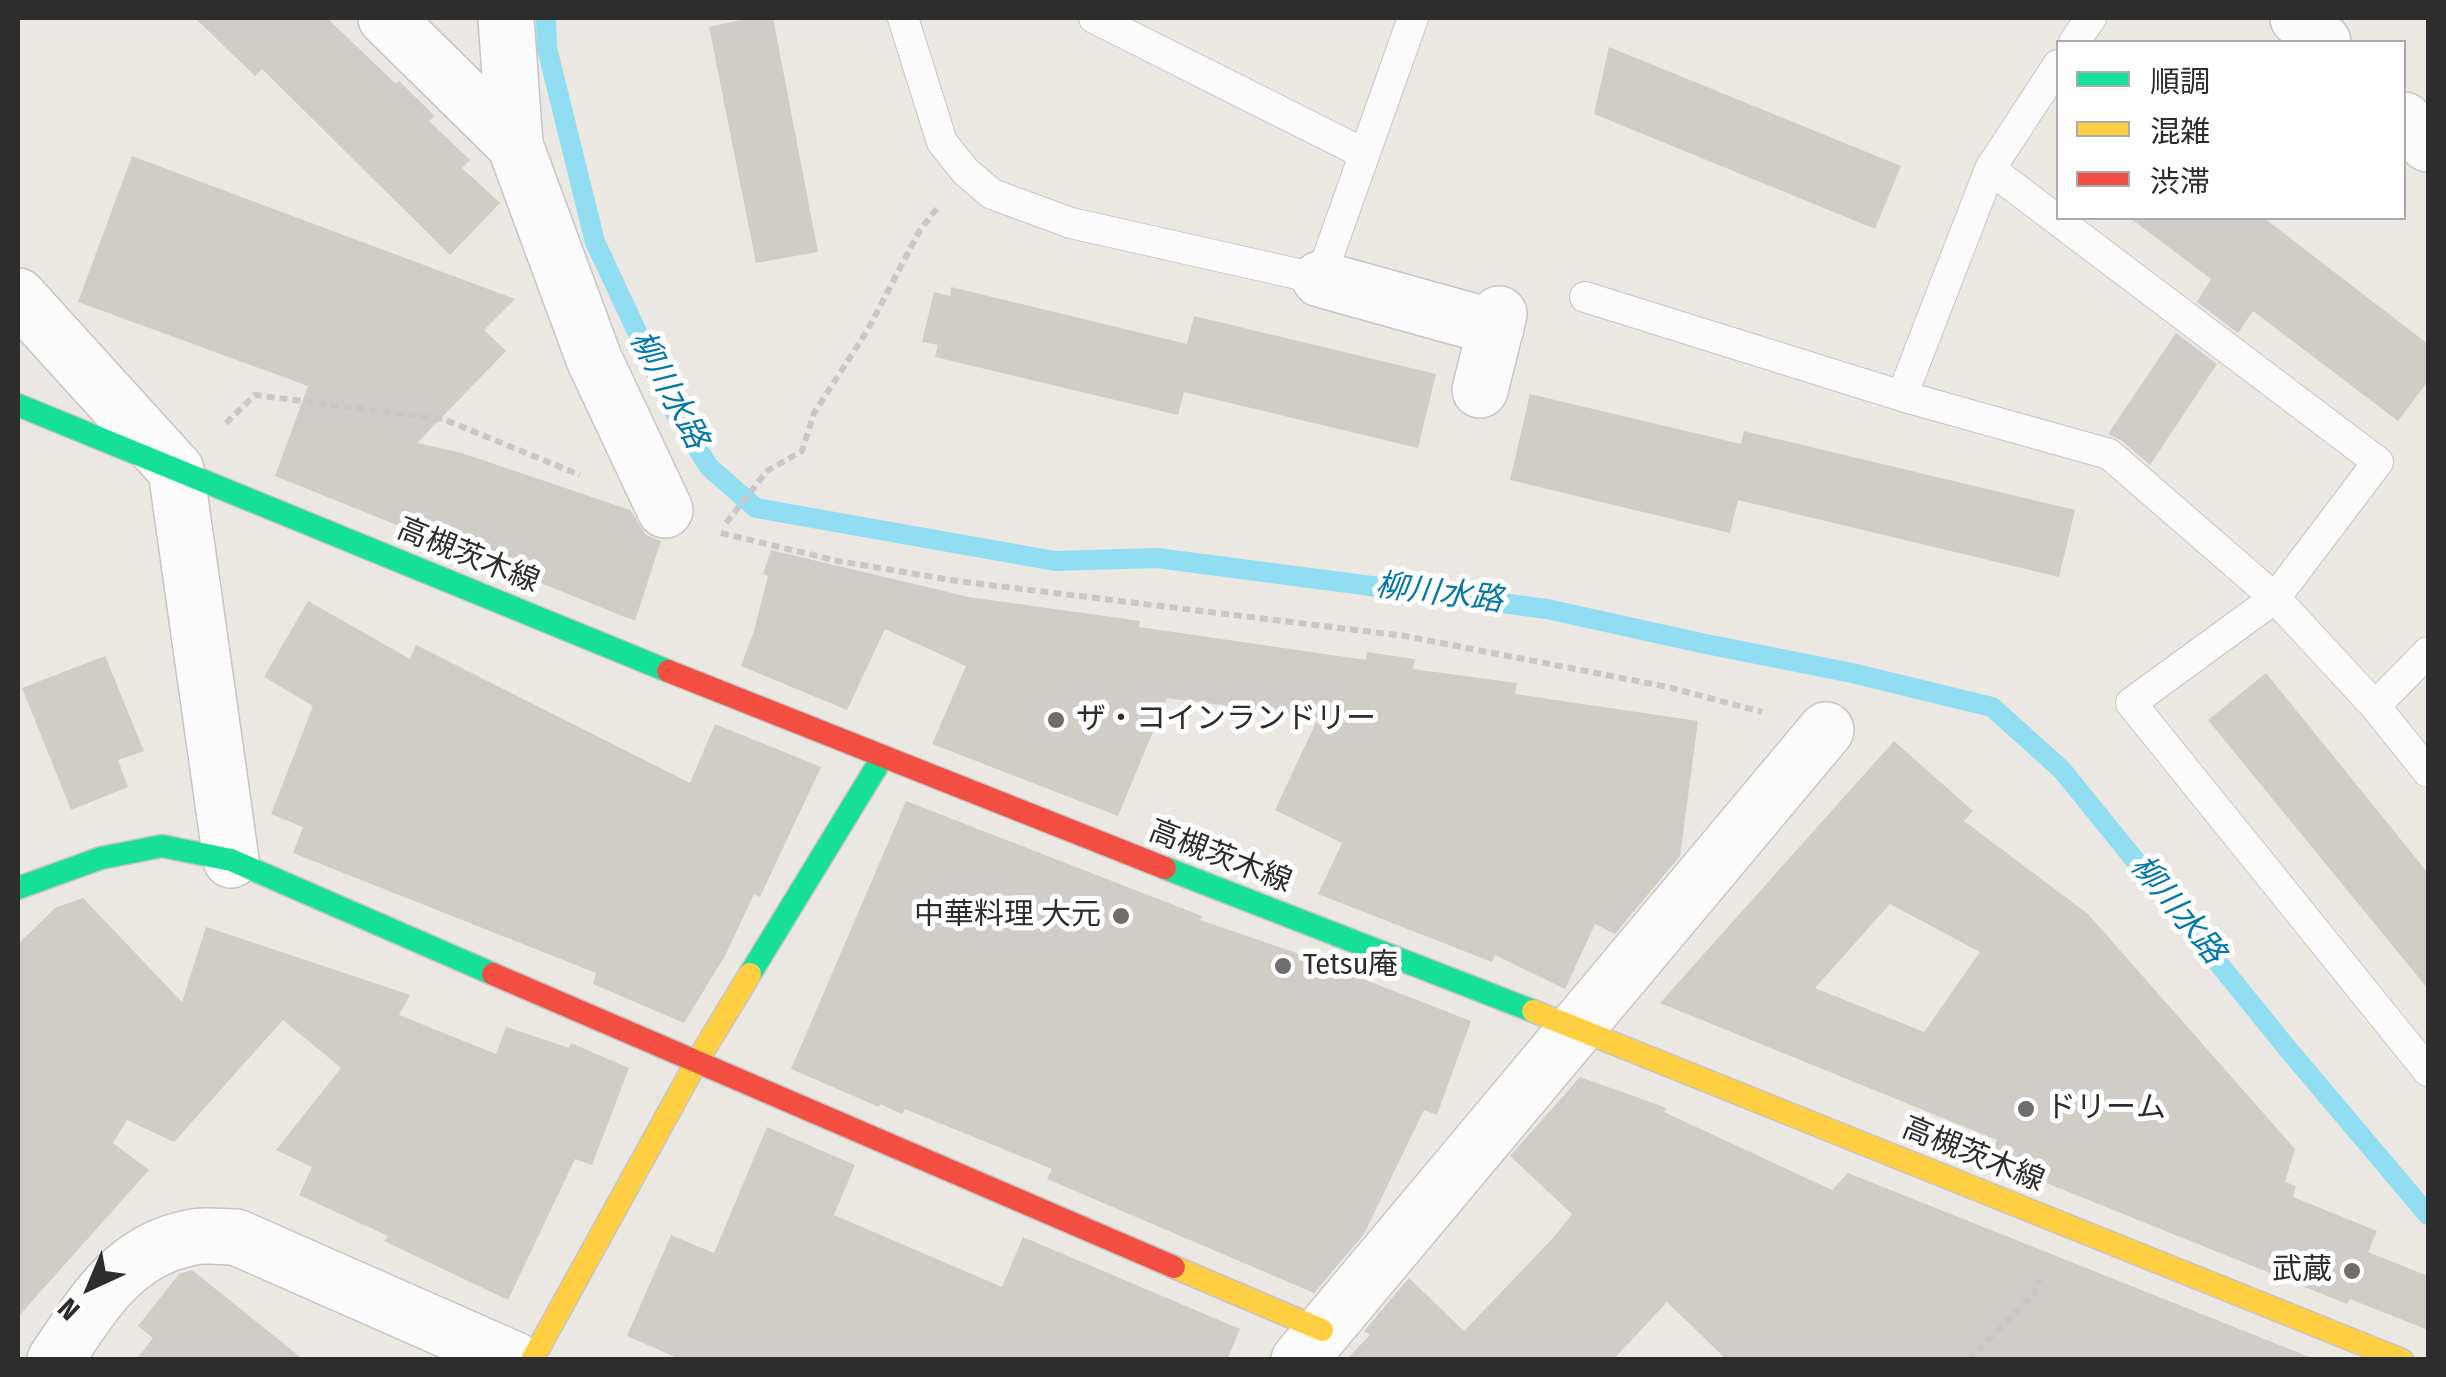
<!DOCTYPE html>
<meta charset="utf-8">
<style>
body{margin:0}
#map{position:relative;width:2446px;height:1377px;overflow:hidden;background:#ebe7e2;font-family:"Fira Sans Condensed","Noto Sans JP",sans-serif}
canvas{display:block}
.frame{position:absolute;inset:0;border:20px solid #2d2d2d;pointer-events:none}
.legend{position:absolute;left:2056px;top:40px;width:350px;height:180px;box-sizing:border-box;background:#fff;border:2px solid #ababab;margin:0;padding:12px 18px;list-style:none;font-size:30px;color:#2d2d2d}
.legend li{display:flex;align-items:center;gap:20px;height:50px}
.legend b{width:50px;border:2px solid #ababab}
.north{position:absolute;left:40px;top:1237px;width:100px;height:100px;-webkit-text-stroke:8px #fff;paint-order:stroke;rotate:224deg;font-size:28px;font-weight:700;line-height:40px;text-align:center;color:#2d2d2d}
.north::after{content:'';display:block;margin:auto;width:35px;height:45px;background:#2d2d2d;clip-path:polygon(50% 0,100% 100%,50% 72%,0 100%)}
</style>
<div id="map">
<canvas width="2446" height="1377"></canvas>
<div class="frame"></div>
<ul class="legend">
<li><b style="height:12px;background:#16e098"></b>順調</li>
<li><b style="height:12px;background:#ffcf43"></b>混雑</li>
<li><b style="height:12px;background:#f24e42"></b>渋滞</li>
</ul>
<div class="north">N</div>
</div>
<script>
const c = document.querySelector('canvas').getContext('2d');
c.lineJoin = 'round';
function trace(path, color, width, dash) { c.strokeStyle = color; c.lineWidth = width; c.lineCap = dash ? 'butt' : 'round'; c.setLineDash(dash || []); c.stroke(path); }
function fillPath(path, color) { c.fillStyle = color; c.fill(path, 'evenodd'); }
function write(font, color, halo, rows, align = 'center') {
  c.font = font + ' "Fira Sans Condensed","Noto Sans JP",sans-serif'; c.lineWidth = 10; c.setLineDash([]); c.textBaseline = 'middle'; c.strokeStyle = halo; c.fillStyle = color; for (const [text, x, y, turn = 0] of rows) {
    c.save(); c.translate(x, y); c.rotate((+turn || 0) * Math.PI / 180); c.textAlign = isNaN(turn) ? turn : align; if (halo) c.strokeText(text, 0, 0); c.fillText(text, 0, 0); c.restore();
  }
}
trace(new Path2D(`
 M 546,18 L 547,48 L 595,242 L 675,413 L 709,467 L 756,508 L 1055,561 L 1157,558 L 1547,609 L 1701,643 L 1852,673 L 1992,707 L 2062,770 L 2287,1048 L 2428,1215`), '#91ddf1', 20);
fillPath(new Path2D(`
 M 195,18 L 327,18 L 396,84 L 399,81 L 435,116 L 429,121 L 470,160 L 462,168 L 500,203 L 450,255 L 262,69 L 255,76 Z
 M 749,18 L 773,18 L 818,252 L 756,263 L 709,27 Z
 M 1609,47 L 1901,166 L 1875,229 L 1594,114 Z
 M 132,156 L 515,299 L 484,330 L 506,351 L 417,443 L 462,453 L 630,510 L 646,535 L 661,541 L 635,621 L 275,476 L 308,386 L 78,302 Z
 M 2130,218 L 2264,218 L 2428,344 L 2428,381 L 2398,421 L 2253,311 L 2238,333 L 2197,302 L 2211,279 Z
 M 951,287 L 1187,344 L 1194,316 L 1436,374 L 1418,448 L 1184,392 L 1178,415 L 935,357 L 938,345 L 922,342 L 934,292 L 950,296 Z
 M 2176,333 L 2217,364 L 2150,465 L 2121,440 L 2108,434 Z
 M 1530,394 L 1741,444 L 1744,431 L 2075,510 L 2059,577 L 1738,500 L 1730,533 L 1510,480 Z
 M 771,550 L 969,597 L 1140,621 L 1139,627 L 1366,660 L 1367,652 L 1415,659 L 1413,669 L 1517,683 L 1515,694 L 1698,721 L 1680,856 L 1615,934 L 1595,924 L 1565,989 L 1495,955 L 1492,962 L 1318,894 L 1342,843 L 1275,810 L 1318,718 L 1167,698 L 1118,816 L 932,744 L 966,666 L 885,629 L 847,710 L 741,666 L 754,631 L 768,576 L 763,574 Z
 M 308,601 L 410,659 L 416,645 L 690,783 L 715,724 L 821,767 L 760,897 L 754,894 L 726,954 L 684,1023 L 593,984 L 596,973 L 293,853 L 303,827 L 271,814 L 313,706 L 264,677 Z
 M 105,656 L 144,751 L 118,760 L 128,787 L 71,810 L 22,688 Z
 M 2266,673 L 2428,873 L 2428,989 L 2208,720 Z
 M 1894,741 L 1973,811 L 1964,821 L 2088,914 L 2295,1149 L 2285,1182 L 2296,1186 L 2293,1197 L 2377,1231 L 2368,1252 L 2428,1276 L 2428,1330 L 2350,1299 L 2347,1304 L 1989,1160 L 1997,1140 L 1660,1003 ZM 1890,904 L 1980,952 L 1924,1032 L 1815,988 Z
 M 906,801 L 1202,916 L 1200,920 L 1291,951 L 1471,1021 L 1437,1115 L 1424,1110 L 1364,1234 L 1314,1293 L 1047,1179 L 1052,1169 L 905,1109 L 902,1114 L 880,1104 L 879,1107 L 791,1069 Z
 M 83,898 L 182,1002 L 206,927 L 410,995 L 399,1015 L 496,1054 L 506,1027 L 569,1048 L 571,1043 L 629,1068 L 592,1165 L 575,1159 L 508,1300 L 384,1241 L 388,1236 L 299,1195 L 312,1167 L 276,1150 L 341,1068 L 283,1020 L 174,1142 L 127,1120 L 113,1143 L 149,1170 L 18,1317 L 18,944 L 55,908 Z
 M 1580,1077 L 1667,1108 L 1664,1112 L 1832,1190 L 1848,1173 L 2317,1360 L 1727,1360 L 1667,1302 L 1613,1360 L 1346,1360 L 1370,1335 L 1364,1331 L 1409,1278 L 1464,1331 L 1554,1237 L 1572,1214 L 1510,1156 Z
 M 767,1127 L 855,1165 L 834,1215 L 1002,1287 L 1023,1237 L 1240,1329 L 1227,1360 L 682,1360 L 627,1336 L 671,1235 L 714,1253 Z
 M 192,1270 L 304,1360 L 136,1360 L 153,1338 L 138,1326 L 179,1274 Z`), '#d0cdc9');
const lane = new Path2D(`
 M 903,18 L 942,142 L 966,172 L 992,194 L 1071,223 L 1320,279 L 1413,18
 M 1094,18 L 1363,153
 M 2074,42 L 2091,18
 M 1585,297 L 1902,396 L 2109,454 L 2275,598 L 2378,462 L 1990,169
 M 1902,396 L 1990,169 L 2058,65
 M 2375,706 L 2428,652
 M 2428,772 L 2375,706 L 2275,598 L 2131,703 L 2428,1071`);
const street = new Path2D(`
 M 386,18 L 515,145
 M 506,18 L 515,145 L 594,359 L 665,510
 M 2298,18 L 2323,42
 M 2404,120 L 2428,144
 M 1320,279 L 1496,328
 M 18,296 L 176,470 L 231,860
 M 1480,390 L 1499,314
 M 55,1360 C 92,1306 121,1252 189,1238 C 204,1234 221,1237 236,1237 L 515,1360
 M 1299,1360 L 1826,730`);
const fast = new Path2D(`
 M 18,405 L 668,671
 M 1165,868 L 1533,1011
 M 18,888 L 101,858 L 162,846 L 231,860 L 493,974
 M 750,974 L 882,758`);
const slow = new Path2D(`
 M 1533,1011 L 2402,1360
 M 1174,1267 L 1322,1330
 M 532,1360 L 696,1063 L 750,974`);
const jam = new Path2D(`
 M 668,671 L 1165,868
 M 493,974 L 1174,1267`);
trace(lane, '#c6c5c5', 32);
trace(street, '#c6c5c5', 58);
trace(fast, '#c6c5c5', 25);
trace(slow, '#c6c5c5', 25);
trace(jam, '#c6c5c5', 25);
trace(new Path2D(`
 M 226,423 L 255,395 L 443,419 L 580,475
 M 726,523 L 767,471 L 802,451 L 814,413 L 867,331 L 920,230 L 938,207
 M 721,533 L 838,561 L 957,581 L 1405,636 L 1668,687 L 1762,712
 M 1969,1360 L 2034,1294 L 2040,1279`), '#c8c8c8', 6, [8, 5]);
trace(lane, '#fcfbfb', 30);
trace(street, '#fcfbfb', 55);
trace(fast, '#16e098', 22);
trace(slow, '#ffcf43', 22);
trace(jam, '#f24e42', 22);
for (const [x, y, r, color] of [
 [1056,720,10,"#706e6c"],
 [1121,916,10,"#706e6c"],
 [1283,966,10,"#706e6c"],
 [2026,1109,10,"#706e6c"],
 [2352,1271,10,"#706e6c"]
]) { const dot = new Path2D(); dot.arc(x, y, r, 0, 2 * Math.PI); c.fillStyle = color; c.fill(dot); trace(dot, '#fff', 4); }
write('30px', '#2d2d2d', '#fff', [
 ["高槻茨木線",468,556,22],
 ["高槻茨木線",1220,857,21],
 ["高槻茨木線",1973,1155,22]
]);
write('30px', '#2d2d2d', '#fff', [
 ["ザ・コインランドリー",1076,720],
 ["中華料理 大元",1101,916,"right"],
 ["Tetsu庵",1303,966],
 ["ドリーム",2046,1109],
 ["武蔵",2332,1271,"right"]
], 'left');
write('italic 32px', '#0478a9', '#fff', [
 ["柳川水路",668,390,62],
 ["柳川水路",1439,594,7],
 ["柳川水路",2177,910,51]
]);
</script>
